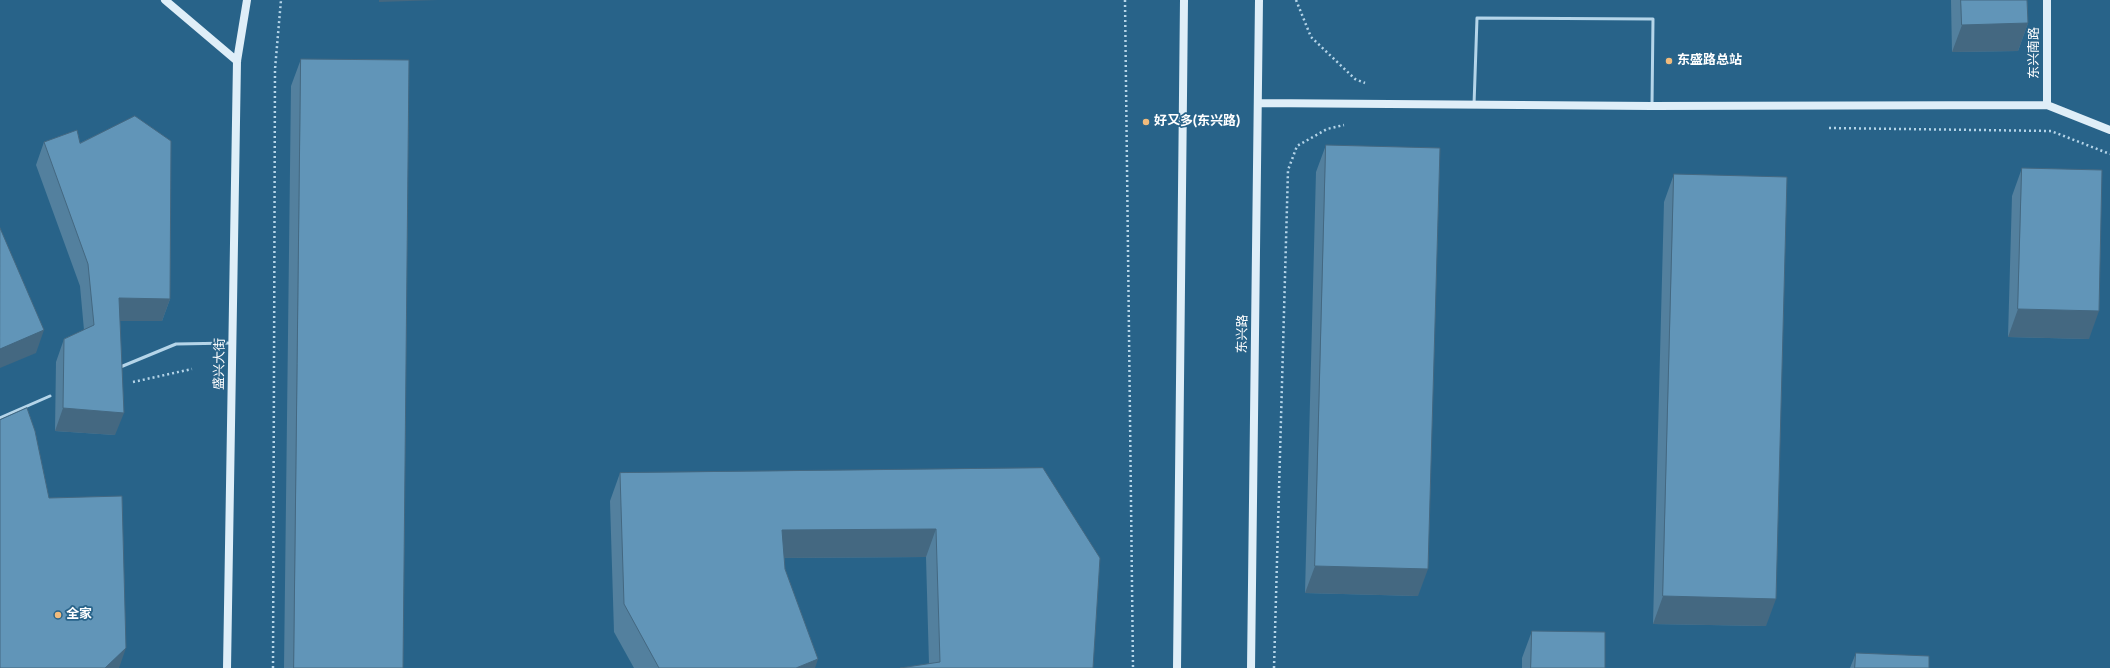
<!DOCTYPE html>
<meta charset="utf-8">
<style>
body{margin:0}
canvas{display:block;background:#286389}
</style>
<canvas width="2110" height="668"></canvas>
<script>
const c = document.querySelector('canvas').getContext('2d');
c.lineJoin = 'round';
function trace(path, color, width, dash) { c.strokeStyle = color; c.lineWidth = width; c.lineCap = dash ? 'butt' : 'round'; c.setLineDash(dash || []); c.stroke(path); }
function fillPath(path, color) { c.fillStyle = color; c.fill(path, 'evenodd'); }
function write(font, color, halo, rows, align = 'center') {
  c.font = font + ' "Varela Round","Noto Sans SC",sans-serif'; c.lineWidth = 3.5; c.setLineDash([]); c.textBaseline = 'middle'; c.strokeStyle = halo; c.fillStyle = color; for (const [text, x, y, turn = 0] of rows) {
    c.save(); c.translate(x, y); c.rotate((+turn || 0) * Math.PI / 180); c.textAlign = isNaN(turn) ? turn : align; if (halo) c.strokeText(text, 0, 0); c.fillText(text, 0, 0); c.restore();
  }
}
trace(new Path2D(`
 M 1125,0 L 1133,668
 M 1296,0 L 1311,37 L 1355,79 L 1365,83
 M 1829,128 L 2051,131 L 2110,154
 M 133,382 L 192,369
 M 273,668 L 275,69 L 281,0
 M 1274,668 L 1288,170 L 1297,146 L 1327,129 L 1344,125`), '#b5d5e9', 2.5, [2, 3]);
trace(new Path2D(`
 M 1474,105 L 1477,18 L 1653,19 L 1652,105
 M 118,368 L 176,344 L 232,343
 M 0,418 L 50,396`), '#b5d5e9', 3);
trace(new Path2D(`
 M 165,0 L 237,61
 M 2047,0 L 2047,105
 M 1258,103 L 1652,106 L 2047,105 L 2110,130
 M 227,668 L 237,61 L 247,0
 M 1177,668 L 1184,0
 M 1251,668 L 1259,0`), '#dfeef8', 8);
fillPath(new Path2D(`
 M 1951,0 L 2027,0 L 2028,23 L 2018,51 L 1952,52 Z
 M 301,59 L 403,668 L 284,668 L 291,86 Z
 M 44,142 L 80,143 L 170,299 L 162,321 L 120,321 L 115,435 L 55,431 L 56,362 L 64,339 L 84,330 L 80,286 L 36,165 Z
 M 1326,145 L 1418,596 L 1305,593 L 1316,172 Z
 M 2022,168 L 2089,339 L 2008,337 L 2012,196 Z
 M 1674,174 L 1766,626 L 1653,624 L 1664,202 Z
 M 1043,468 L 1093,668 L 929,664 L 926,557 L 784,558 L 785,569 L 815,668 L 634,668 L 614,632 L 610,501 L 620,473 Z
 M 1532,631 L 1605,668 L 1522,668 L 1522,658 Z
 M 1856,653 L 1929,668 L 1850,668 Z`), '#53809e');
fillPath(new Path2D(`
 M 379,0 L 438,0 L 379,2 Z
 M 2028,23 L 2018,51 L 1952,52 L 1962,25 Z
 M 119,298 L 170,299 L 162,321 L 111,321 Z
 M 2018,309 L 2099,311 L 2089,339 L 2008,337 Z
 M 44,330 L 36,353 L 0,368 L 0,349 Z
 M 63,408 L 124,413 L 115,435 L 55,431 Z
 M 936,529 L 926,557 L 772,558 L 782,530 Z
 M 1315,566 L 1428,569 L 1418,596 L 1305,593 Z
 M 1663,596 L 1776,599 L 1766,626 L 1653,624 Z
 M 126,648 L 119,668 L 105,668 Z
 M 818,659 L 815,668 L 796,668 Z`), '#446881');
const building = new Path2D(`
 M 1961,0 L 2027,0 L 2028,23 L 1962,25 Z
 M 301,59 L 409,60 L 403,668 L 294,668 Z
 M 135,116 L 171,141 L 170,299 L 119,298 L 124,413 L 63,408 L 64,339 L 94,325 L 88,264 L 44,142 L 77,130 L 80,143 Z
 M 1326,145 L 1440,148 L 1428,569 L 1315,566 Z
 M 2022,168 L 2102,170 L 2099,311 L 2018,309 Z
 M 1674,174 L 1787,177 L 1776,599 L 1663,596 Z
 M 0,228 L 44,330 L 0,349 Z
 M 27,408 L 35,431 L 49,498 L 122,496 L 126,648 L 105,668 L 0,668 L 0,420 Z
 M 1043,468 L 1100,558 L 1093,668 L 900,668 L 940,662 L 936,529 L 782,530 L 785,569 L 818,659 L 796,668 L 659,668 L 624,604 L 620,473 Z
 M 1532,631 L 1605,632 L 1605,668 L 1531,668 Z
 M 1856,653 L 1929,656 L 1929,668 L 1855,668 Z`);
fillPath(building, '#6195b8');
trace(building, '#446881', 1);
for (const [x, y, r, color] of [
 [1669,61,4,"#f1bb7c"],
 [1146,122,4,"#f1bb7c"],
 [58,615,4,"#f1bb7c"]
]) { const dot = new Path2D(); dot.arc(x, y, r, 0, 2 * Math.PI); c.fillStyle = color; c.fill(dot); trace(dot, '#286389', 1.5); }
write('13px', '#fff', '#286389', [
 ["东兴南路",2035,53,-90],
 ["东兴路",1243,334,-89],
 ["盛兴大街",220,364,-89]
]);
write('bold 13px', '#fff', '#286389', [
 ["东盛路总站",1677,61],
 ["好又多(东兴路)",1154,122],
 ["全家",66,615]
], 'left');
</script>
